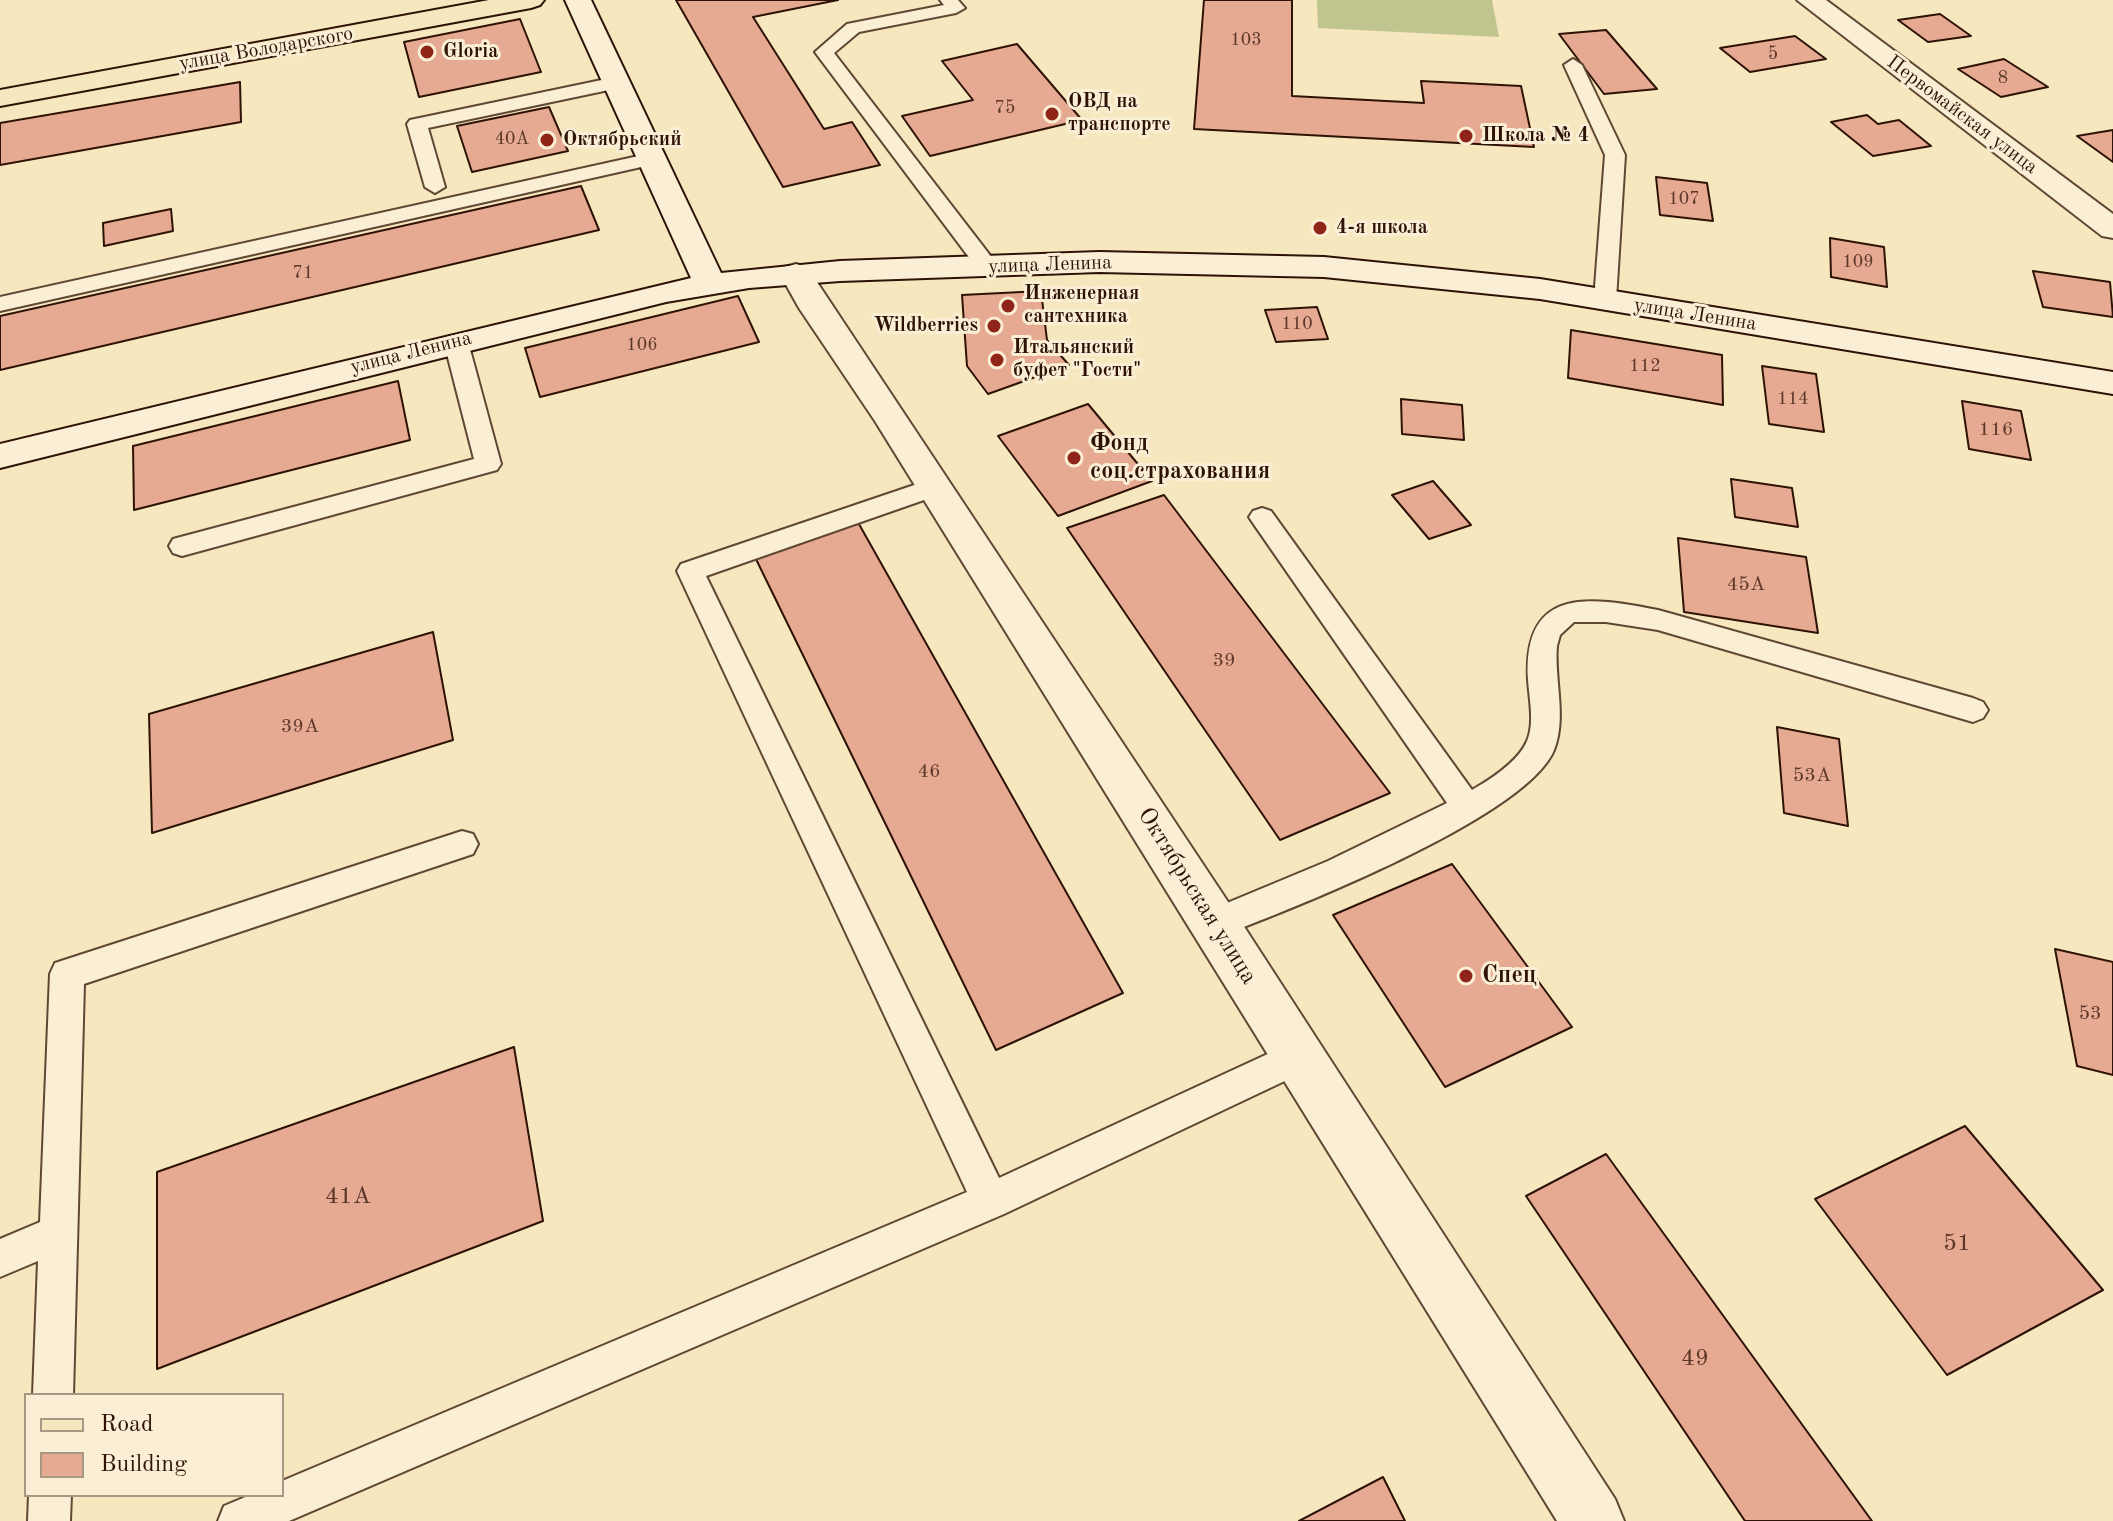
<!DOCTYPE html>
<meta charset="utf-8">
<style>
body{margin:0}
#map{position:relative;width:2113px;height:1521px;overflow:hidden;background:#f7e7bf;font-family:"Old Standard TT",serif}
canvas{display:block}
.legend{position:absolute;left:24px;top:1393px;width:260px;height:104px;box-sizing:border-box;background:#faefd5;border:2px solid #a89782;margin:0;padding:10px 14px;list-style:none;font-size:24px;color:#2e1206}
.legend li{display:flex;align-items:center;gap:16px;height:40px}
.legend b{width:40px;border:2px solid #a89782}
</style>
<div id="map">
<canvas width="2113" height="1521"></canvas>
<ul class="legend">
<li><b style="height:10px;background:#f7e7bf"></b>Road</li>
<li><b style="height:22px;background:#e6a992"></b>Building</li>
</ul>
</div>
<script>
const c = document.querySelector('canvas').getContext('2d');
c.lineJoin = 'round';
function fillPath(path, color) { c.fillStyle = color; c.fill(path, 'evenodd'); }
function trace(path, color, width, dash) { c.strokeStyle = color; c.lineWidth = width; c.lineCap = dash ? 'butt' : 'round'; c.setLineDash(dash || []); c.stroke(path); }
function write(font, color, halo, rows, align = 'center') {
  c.font = font + ' "Old Standard TT",serif'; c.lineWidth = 6; c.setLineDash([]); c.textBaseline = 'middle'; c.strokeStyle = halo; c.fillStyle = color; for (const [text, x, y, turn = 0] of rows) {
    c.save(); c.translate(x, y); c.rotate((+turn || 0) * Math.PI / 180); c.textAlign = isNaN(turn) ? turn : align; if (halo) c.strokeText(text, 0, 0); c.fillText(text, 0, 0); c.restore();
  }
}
fillPath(new Path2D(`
 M 1317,0 L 1492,0 L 1499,37 L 1318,28 Z`), '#c0c48f');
const building = new Path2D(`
 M 676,0 L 838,0 L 753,17 L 824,129 L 852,122 L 880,165 L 783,187 Z
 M 1204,0 L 1292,0 L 1292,96 L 1424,103 L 1421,81 L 1521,86 L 1534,147 L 1194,129 Z
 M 1940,14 L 1971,36 L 1928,42 L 1898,20 Z
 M 520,19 L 541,72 L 419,97 L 404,42 Z
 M 1606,30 L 1657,89 L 1604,94 L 1559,34 Z
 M 1795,36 L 1826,59 L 1750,72 L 1720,48 Z
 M 1017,44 L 1082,120 L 930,156 L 902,116 L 973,100 L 942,61 Z
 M 2004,59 L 2048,87 L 2001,97 L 1958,69 Z
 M 240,82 L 241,122 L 0,165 L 0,123 Z
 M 549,107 L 568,151 L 472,172 L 457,126 Z
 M 1867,115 L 1878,124 L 1899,120 L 1931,146 L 1873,156 L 1831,122 Z
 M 2113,130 L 2113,162 L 2077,136 Z
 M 1656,177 L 1707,183 L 1713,221 L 1660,215 Z
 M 581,186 L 599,230 L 0,370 L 0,316 Z
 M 171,209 L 173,231 L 104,246 L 103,223 Z
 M 1830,238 L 1884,247 L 1887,287 L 1831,277 Z
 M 2033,271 L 2110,282 L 2113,317 L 2043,307 Z
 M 1041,291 L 1047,340 L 1069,365 L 988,394 L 967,366 L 962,295 Z
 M 738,296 L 759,342 L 540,397 L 525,348 Z
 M 1317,307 L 1328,339 L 1276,342 L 1265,310 Z
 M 1571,330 L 1722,355 L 1723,405 L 1568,378 Z
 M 1762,366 L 1816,374 L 1824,432 L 1769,424 Z
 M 398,381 L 410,440 L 134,510 L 133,446 Z
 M 1401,399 L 1462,405 L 1464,440 L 1402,434 Z
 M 1962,401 L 2021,411 L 2031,460 L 1969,449 Z
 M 1088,404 L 1152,481 L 1058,516 L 998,436 Z
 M 1731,479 L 1792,488 L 1798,527 L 1735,517 Z
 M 1433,481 L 1471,525 L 1429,539 L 1392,495 Z
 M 1164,495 L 1390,793 L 1280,840 L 1067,528 Z
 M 855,517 L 1123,993 L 996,1050 L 752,551 Z
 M 1678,538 L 1806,557 L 1818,633 L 1684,612 Z
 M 433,632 L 453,740 L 152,833 L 149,714 Z
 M 1777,727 L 1839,739 L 1848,826 L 1784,813 Z
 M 1452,864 L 1572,1027 L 1445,1087 L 1333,915 Z
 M 2055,949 L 2113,962 L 2113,1075 L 2077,1066 Z
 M 514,1047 L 543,1221 L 157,1369 L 157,1172 Z
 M 1965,1126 L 2103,1290 L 1947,1375 L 1815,1199 Z
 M 1606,1154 L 1872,1521 L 1745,1521 L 1526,1196 Z
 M 1383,1477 L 1405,1521 L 1299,1521 Z`);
fillPath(building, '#e6a992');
trace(building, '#2e1206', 2);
const lane = new Path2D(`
 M 940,0 L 958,0 L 965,8 L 956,13 L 859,32 L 834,53 L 999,267 L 988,274 L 980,272 L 815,52 L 847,24 L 944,5 Z
 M 1573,59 L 1582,65 L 1625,155 L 1616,300 L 1613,305 L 1597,305 L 1594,300 L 1605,155 L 1564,65 Z
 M 616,77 L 623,79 L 625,83 L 623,87 L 428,128 L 445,187 L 435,193 L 425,187 L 407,124 L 410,120 Z
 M 652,153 L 662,159 L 659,163 L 0,311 L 0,297 Z
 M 456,335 L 464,337 L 468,342 L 501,464 L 497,470 L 182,556 L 173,553 L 169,546 L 173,539 L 474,459 L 444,342 L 448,337 Z
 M 935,478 L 944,481 L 948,487 L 944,493 L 706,576 L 999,1178 L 1298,1040 L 1310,1045 L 1315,1057 L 1310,1069 L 1004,1214 L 289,1521 L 218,1521 L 224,1506 L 250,1495 L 282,1495 L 282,1481 L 967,1192 L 677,571 L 681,564 Z
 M 1262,508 L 1271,511 L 1472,790 C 1491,779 1518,762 1527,741 C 1535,723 1529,698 1528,679 C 1523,585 1591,597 1658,610 L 1973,698 L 1983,702 L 1988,710 L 1983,718 L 1973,722 L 1658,630 L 1606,622 L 1574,622 L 1560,635 L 1557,646 C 1554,679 1567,718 1554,750 C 1526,818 1287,911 1215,938 L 1203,933 L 1199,923 L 1203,913 L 1328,861 L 1447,803 L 1253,523 L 1249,517 L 1253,511 Z
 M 462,831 L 473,834 L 478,844 L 473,854 L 84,984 L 73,1395 L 33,1395 L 38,1261 L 0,1277 L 0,1239 L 40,1222 L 50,974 L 55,963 Z
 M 29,1495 L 71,1495 L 70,1521 L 28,1521 Z`);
const street = new Path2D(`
 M 1797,0 L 1826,0 L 2113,214 L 2113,238 L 2102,236 Z
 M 796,264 L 807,267 L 1232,908 L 1615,1499 L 1624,1521 L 1557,1521 L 875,421 L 799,308 L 780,274 L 785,267 Z`);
const secondary = new Path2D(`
 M 565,0 L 591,0 L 721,273 L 840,261 L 1099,252 L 1324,257 L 1540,279 L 2113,372 L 2113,394 L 1540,299 L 1324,277 L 1099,272 L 840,281 L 749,288 L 666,302 L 0,468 L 0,444 L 691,278 Z`);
const primary = new Path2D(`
 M 489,0 L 544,0 L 540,5 L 531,8 L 0,106 L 0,90 Z`);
trace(lane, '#604734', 4);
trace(street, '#604734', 4);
trace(secondary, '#2e1206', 4);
trace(primary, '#2e1206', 4);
fillPath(lane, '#faefd5');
fillPath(street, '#faefd5');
fillPath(secondary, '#faefd5');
fillPath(primary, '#f7e7bf');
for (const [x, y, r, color] of [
 [427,52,8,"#8f2418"],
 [1052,114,8,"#8f2418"],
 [1466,136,8,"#8f2418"],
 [547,140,8,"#8f2418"],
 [1320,228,8,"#8f2418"],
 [1008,306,8,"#8f2418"],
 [994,326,8,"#8f2418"],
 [997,360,8,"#8f2418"],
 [1074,458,8,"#8f2418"],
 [1466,976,8,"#8f2418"]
]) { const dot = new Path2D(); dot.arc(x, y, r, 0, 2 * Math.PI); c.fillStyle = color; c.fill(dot); trace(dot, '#faefd5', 3); }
write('18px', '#5c3829', null, [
 ["103",1246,40],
 ["5",1773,54],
 ["8",2003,78],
 ["75",1005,108],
 ["40А",512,139],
 ["107",1684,199],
 ["109",1858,262],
 ["71",303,273],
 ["110",1297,324],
 ["106",642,345],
 ["112",1645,366],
 ["114",1793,399]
]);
write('20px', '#2e1206', '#faefd5', [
 ["улица Володарского",266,49,-10],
 ["Первомайская улица",1962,115,37],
 ["улица Ленина",1050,265,-2],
 ["улица Ленина",1695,315,9],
 ["улица Ленина",411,353,-14]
]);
write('bold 20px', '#2e1206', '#faefd5', [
 ["Gloria",443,52],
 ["ОВД на",1068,102],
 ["транспорте",1068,125],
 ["Школа № 4",1482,136],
 ["Октябрьский",563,140],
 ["4-я школа",1336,228],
 ["Инженерная",1024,294],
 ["сантехника",1024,317],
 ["Wildberries",978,326,"right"],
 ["Итальянский",1013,348],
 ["буфет \"Гости\"",1013,371]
], 'left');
write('20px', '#5c3829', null, [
 ["116",1996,430],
 ["45А",1746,585],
 ["39",1224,661],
 ["39А",300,727],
 ["46",929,772],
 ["53А",1812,776],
 ["53",2090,1014]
]);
write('bold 24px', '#2e1206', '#faefd5', [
 ["Фонд",1090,444],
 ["соц.страхования",1090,472],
 ["Спец",1482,976]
], 'left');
write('24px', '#2e1206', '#faefd5', [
 ["Октябрьская улица",1197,896,58]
]);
write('24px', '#5c3829', null, [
 ["41А",348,1197],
 ["51",1957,1244],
 ["49",1695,1359]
]);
</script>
